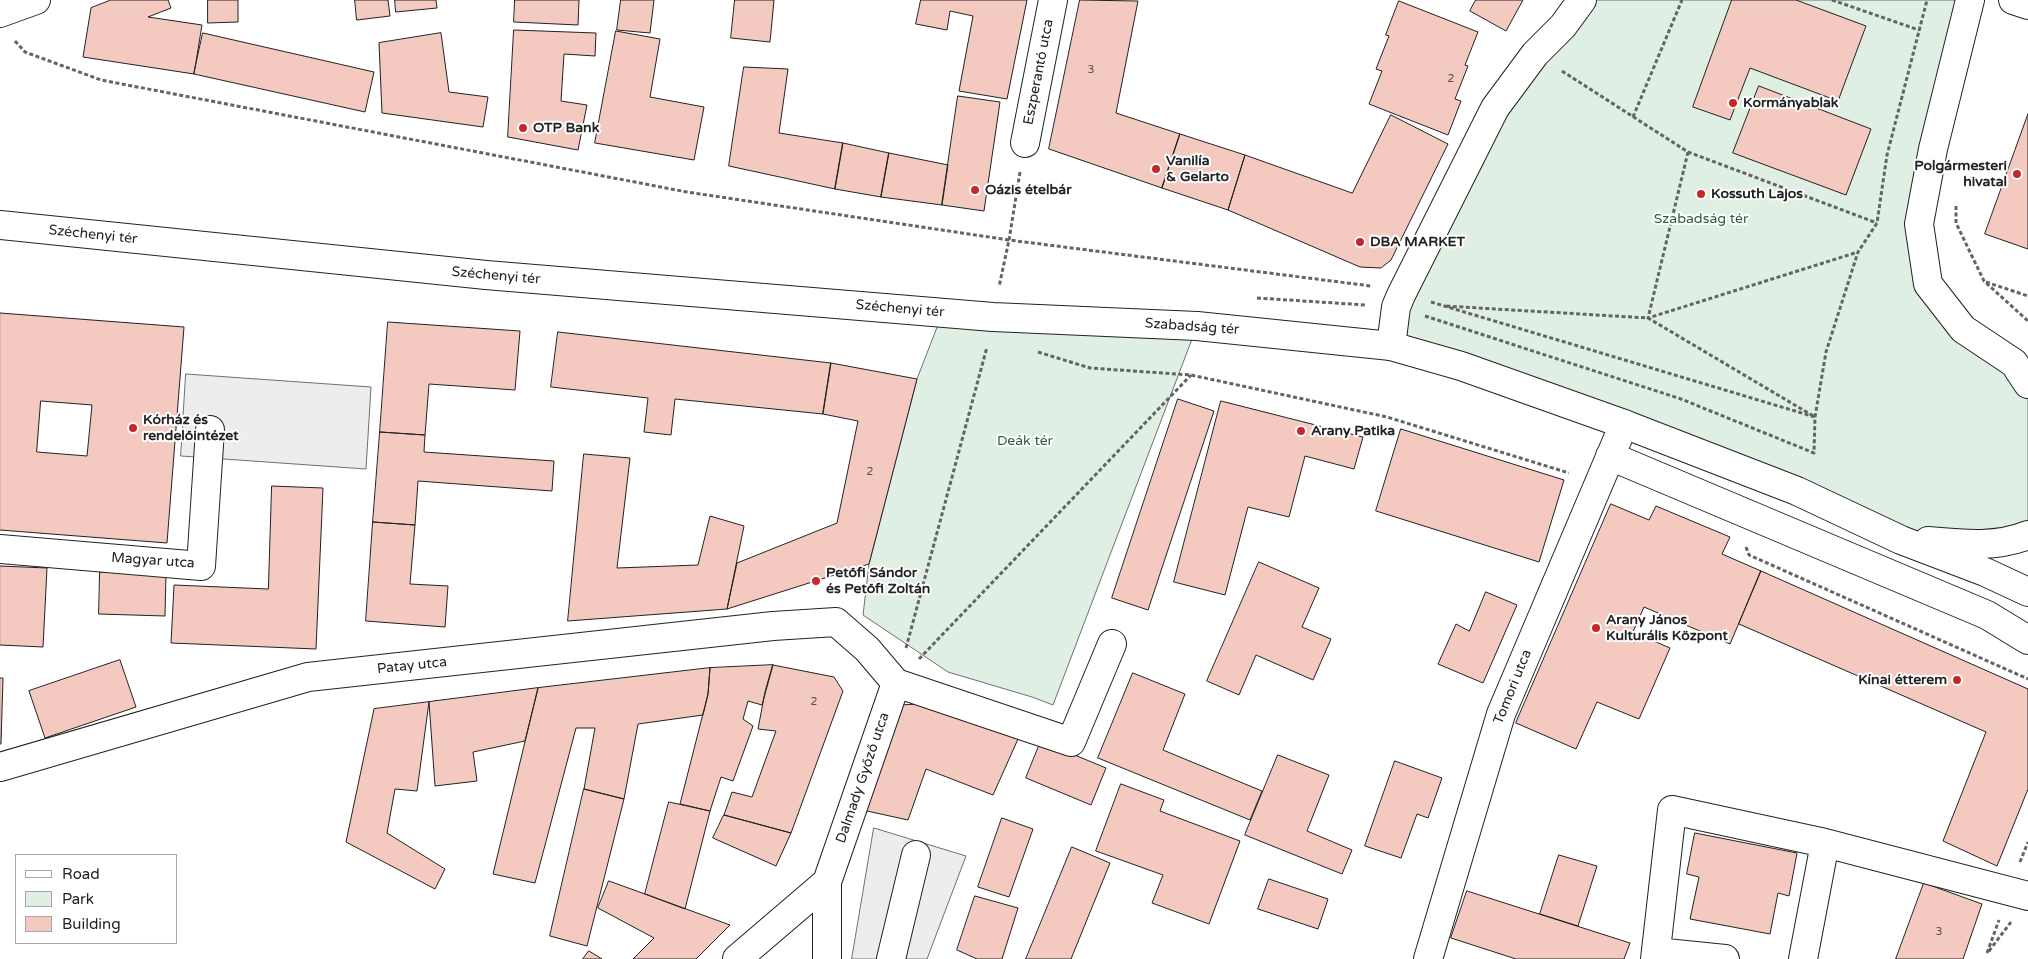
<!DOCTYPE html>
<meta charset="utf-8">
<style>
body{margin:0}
#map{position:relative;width:2028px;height:959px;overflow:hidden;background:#fff;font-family:"Varela Round",sans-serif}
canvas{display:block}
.legend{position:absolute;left:15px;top:854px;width:162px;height:90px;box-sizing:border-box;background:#fff;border:1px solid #a7a7a7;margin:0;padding:6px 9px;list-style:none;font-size:15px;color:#222}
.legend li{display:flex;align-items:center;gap:10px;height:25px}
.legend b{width:25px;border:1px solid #a7a7a7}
</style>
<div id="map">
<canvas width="2028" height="959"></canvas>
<ul class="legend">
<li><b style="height:6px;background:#fff"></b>Road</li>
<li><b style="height:14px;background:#e0efe3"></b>Park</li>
<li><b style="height:14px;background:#f3c9c0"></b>Building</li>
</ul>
</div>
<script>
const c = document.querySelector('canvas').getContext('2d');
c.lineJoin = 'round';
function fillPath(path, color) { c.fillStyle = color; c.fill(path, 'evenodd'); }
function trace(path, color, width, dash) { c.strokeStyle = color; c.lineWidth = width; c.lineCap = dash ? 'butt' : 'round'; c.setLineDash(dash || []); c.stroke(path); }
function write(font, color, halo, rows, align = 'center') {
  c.font = font + ' "Varela Round",sans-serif'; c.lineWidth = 4; c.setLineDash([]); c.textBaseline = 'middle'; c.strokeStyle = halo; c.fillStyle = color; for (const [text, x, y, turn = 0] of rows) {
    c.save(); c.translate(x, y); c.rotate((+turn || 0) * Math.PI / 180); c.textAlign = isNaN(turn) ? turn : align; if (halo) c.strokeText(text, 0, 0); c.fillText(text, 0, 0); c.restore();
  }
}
const green = new Path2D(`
 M 1582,0 L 1970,0 L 1933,149 L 1928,284 L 2028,384 L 2028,535 L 1901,540 L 1391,346 L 1495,108 Z
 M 943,313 L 1197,326 L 1053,705 L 1032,697 L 948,672 L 863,615 L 869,564 L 917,379 Z`);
fillPath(green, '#e0efe3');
trace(green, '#6f6f6f', 1);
const parking = new Path2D(`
 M 186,374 L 371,387 L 366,469 L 181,456 Z
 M 874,828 L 966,856 L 927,959 L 852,959 Z`);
fillPath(parking, '#ededed');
trace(parking, '#6f6f6f', 1);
const building = new Path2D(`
 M 111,0 L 168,0 L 171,8 L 148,17 L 202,25 L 194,74 L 83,57 L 91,8 Z
 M 208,0 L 238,0 L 238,22 L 208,23 Z
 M 355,0 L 388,0 L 390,16 L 357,20 Z
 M 395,0 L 436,0 L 437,8 L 396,12 Z
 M 515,0 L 579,0 L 578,25 L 514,22 Z
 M 621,0 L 654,0 L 650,33 L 617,30 Z
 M 735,0 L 774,0 L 770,42 L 731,38 Z
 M 921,0 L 1027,0 L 1007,99 L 959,91 L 973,16 L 950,11 L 947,30 L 916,24 Z
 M 1080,0 L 1138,1 L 1116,113 L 1180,134 L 1162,188 L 1049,149 Z
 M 1476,0 L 1523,0 L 1506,31 L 1470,11 Z
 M 1732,0 L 1796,0 L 1866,26 L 1838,101 L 1750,68 L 1730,120 L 1693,107 Z
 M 1399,1 L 1478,32 L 1465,65 L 1468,66 L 1455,99 L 1461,101 L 1448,135 L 1369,104 L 1382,71 L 1376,69 L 1389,36 L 1386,35 Z
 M 514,30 L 596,33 L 595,56 L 564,54 L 561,101 L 587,105 L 578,150 L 508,137 Z
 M 616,31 L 660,39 L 650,97 L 704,107 L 694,160 L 595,143 Z
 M 203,33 L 374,72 L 365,112 L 194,74 Z
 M 441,33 L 449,92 L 488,97 L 483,127 L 382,113 L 379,43 Z
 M 744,67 L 788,69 L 779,133 L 843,143 L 835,189 L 729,166 Z
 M 1759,86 L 1871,129 L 1846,195 L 1733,153 Z
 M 958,96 L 1000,102 L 984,211 L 942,205 Z
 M 2028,114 L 2028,249 L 1985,234 Z
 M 1391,115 L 1448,144 L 1391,260 L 1381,268 L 1360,267 L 1228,210 L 1245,155 L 1352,193 Z
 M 1180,134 L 1245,155 L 1228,210 L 1162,188 Z
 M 843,143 L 889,153 L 881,197 L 835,189 Z
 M 889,153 L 948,165 L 942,205 L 881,197 Z
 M 0,313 L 184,327 L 167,543 L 0,530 ZM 41,401 L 92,405 L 87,456 L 37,452 Z
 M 388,322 L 520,331 L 515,390 L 429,384 L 425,435 L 380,432 Z
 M 558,332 L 831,363 L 823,414 L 675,399 L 671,435 L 644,432 L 648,398 L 551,387 Z
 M 831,363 L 917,379 L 869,564 L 727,609 L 737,563 L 837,523 L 858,421 L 823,414 Z
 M 1178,399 L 1214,411 L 1148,610 L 1112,598 Z
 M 1221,401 L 1363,437 L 1354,469 L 1305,456 L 1289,517 L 1248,507 L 1225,595 L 1174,582 Z
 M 1401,429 L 1564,480 L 1539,562 L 1376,511 Z
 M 380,432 L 425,435 L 424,452 L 554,461 L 552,491 L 418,481 L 415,525 L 373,522 Z
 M 584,454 L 630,458 L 617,568 L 698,565 L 710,516 L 744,526 L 727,609 L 568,621 Z
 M 272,486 L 323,488 L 316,649 L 171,643 L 174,585 L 268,589 Z
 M 1611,504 L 1649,520 L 1656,506 L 1730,537 L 1722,554 L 1761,571 L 1730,644 L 1644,607 L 1633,632 L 1670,648 L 1639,719 L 1597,702 L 1576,749 L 1516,723 Z
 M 373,522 L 415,525 L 410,584 L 448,586 L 445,627 L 366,621 Z
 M 1259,562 L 1319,588 L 1302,627 L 1331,639 L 1313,680 L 1256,655 L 1239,695 L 1207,681 Z
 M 0,566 L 47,568 L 43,647 L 0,645 Z
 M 1761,571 L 2028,689 L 2028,789 L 1997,866 L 1943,841 L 1986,732 L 1739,624 Z
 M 100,572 L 166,574 L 165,616 L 99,614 Z
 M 1486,592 L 1517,605 L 1483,683 L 1438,664 L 1456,624 L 1469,631 Z
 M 120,660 L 136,707 L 45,738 L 29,691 Z
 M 773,665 L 762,705 L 748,701 L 743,719 L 753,726 L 733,781 L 721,777 L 710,811 L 680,804 L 708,694 L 710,668 Z
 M 773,665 L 834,677 L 843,691 L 791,833 L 724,815 L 732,792 L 752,797 L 776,731 L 758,729 L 765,692 Z
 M 710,668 L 708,694 L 703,715 L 638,724 L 624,799 L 584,789 L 595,728 L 576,728 L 535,883 L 493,874 L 538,688 Z
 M 1133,673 L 1185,694 L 1163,750 L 1262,791 L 1250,820 L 1098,758 Z
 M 0,678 L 3,678 L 1,744 L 0,744 Z
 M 538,688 L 525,741 L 473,752 L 477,781 L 435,786 L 429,702 Z
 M 429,702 L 417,791 L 395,789 L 387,833 L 445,869 L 435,889 L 346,842 L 374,709 Z
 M 919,704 L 1018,739 L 993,795 L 926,769 L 908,820 L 858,809 L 891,706 Z
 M 1041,741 L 1106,768 L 1091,805 L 1026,778 Z
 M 1278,755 L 1329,775 L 1307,831 L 1352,850 L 1342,874 L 1245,835 Z
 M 1395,761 L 1442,778 L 1428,818 L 1417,814 L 1401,858 L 1365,846 Z
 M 1121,784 L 1164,800 L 1160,811 L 1240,841 L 1209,924 L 1152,903 L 1163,875 L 1096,851 Z
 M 584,789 L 624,799 L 587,946 L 550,936 Z
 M 669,802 L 710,811 L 685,909 L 645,894 Z
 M 724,815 L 791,833 L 776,866 L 713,838 Z
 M 1002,818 L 1033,829 L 1009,897 L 978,887 Z
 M 1695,833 L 1797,853 L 1789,896 L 1778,893 L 1770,934 L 1690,919 L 1699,877 L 1687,874 Z
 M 1072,847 L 1110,863 L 1071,959 L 1026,959 Z
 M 1559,855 L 1597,866 L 1578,926 L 1540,914 Z
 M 1269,879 L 1328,899 L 1318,929 L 1258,909 Z
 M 609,881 L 645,894 L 730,925 L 696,959 L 633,959 L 654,938 L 598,908 Z
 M 1924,883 L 1982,904 L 1963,959 L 1896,959 Z
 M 1467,891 L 1630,943 L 1624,959 L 1516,959 L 1451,938 Z
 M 975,896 L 1018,908 L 1002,959 L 977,959 L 957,950 Z
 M 589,951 L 602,959 L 583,959 Z`);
fillPath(building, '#f3c9c0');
trace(building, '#222', 1);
const minor = new Path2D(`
 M 2013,0 L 2028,5
 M 0,13 L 36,0
 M 1025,143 L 1053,0
 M 1391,346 L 1396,307 L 1401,295 L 1495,108 L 1535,54 L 1563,26 L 1582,0
 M 1610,456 L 1987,615 L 2028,640
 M 0,549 L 201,566 L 210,430
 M 896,683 L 1071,742 L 1112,644
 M 0,767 L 308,677 L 773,626 L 836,622 L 867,649 L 896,683 L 827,882 L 827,959
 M 1656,952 L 1725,959
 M 737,959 L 827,882
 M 891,959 L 916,855
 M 1428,959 L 1501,714 L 1624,424
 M 1655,959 L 1672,810 L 1825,843 L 2028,896
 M 1803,959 L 1825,843`);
const major = new Path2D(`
 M 1970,0 L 1933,149 L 1919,224 L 1928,284 L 1963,329 L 2014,363 L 2028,384
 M 0,225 L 486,275 L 993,317 L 1197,326 L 1391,346 L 1461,366 L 1624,424 L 1797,491 L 1901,540 L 1985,572 L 2028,592
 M 1928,541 C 1962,544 1996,548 2028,535`);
trace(minor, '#222', 30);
trace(major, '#222', 30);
trace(new Path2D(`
 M 1832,0 L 1919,30
 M 15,41 L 25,52 L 101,80 L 687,192 L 1009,240 L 999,287
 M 1562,71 L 1688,152 L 1877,223
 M 1633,117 L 1682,0
 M 1688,152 L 1648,318 L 1858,252
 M 1020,172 L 1009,240 L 1371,286
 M 1956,206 L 1956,223 L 1984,281 L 2028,321
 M 1986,282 L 2028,296
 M 1257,298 L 1366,305
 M 1431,302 L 1815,417 L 1648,318 L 1445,306
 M 1425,316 L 1681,399 L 1814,453 L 1815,417 L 1826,352 L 1858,252 L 1877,223 L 1887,155 L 1927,0
 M 1038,352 L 1090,368 L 1191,375 L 1387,417 L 1569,473
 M 1746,547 L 1749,555 L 2028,679
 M 906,648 L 987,347
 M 919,659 L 1191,375
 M 2020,862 L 2028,842
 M 1989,951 L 2011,922
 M 1987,953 L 1999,920`), '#646464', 3, [4, 2.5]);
trace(minor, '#fff', 28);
trace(major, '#fff', 28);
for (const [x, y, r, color] of [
 [1733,103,5,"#c62828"],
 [523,128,5,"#c62828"],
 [1156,169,5,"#c62828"],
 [2017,174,5,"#c62828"],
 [975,190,5,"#c62828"],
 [1701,194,5,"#c62828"],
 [1360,242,5,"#c62828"],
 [133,428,5,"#c62828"],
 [1301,431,5,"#c62828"],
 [816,581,5,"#c62828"],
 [1596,628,5,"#c62828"],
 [1957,680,5,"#c62828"]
]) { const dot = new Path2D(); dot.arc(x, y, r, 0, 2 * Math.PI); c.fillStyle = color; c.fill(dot); trace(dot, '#fff', 2); }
write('11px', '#564c4a', null, [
 ["3",1091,70],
 ["2",1451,79],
 ["2",870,472],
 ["2",814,702],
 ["3",1939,932]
]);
write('14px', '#222', '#fff', [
 ["Eszperantó utca",1039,72,-79],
 ["Széchenyi tér",93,235,6],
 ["Széchenyi tér",496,276,5],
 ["Széchenyi tér",900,309,5],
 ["Szabadság tér",1192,327,4],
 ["Magyar utca",153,561,4],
 ["Patay utca",412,666,-6],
 ["Tomori utca",1513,687,-68],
 ["Dalmady Győző utca",863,778,-71]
]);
write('bold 14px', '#222', '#fff', [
 ["Kormányablak",1743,103],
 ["OTP Bank",533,128],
 ["Vanilía",1166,161],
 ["& Gelarto",1166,177],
 ["Polgármesteri",2007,166,"right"],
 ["hivatal",2007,182,"right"],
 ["Oázis ételbár",985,190],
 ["Kossuth Lajos",1711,194],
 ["DBA MARKET",1370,242],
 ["Kórház és",143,420],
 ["rendelőintézet",143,436],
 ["Arany Patika",1311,431],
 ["Petőfi Sándor",826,573],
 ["és Petőfi Zoltán",826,589],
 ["Arany János",1606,620],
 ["Kulturális Központ",1606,636],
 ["Kínai étterem",1947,680,"right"]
], 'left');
write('14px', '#2f5e38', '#fff', [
 ["Szabadság tér",1701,219],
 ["Deák tér",1025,441]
]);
</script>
